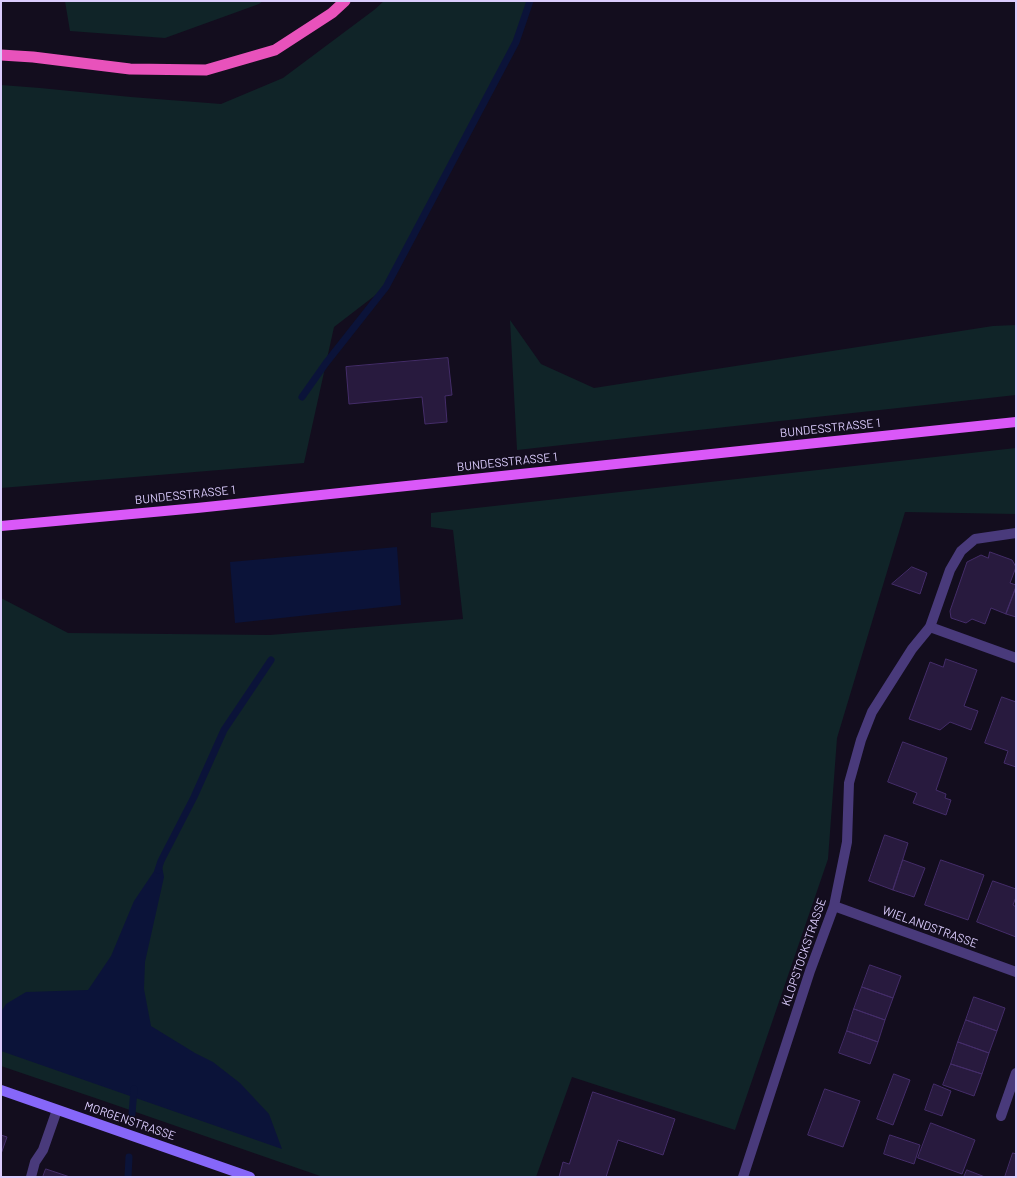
<!DOCTYPE html>
<style>
body{margin:0}
#map{position:relative;width:1017px;height:1178px;overflow:hidden;background:#130d1e;font-family:Barlow,sans-serif}
canvas{display:block}
.frame{position:absolute;inset:0;border:2px solid #dbccfd;pointer-events:none}
</style>
<div id="map">
<canvas width="1017" height="1178"></canvas>
<div class="frame"></div>
</div>
<script>
const c = document.querySelector('canvas').getContext('2d');
c.lineJoin = 'round';
function fillPath(path, color) { c.fillStyle = color; c.fill(path, 'evenodd'); }
function trace(path, color, width, dash) { c.strokeStyle = color; c.lineWidth = width; c.lineCap = dash ? 'butt' : 'round'; c.setLineDash(dash || []); c.stroke(path); }
function write(font, color, halo, rows, align = 'center') {
  c.font = font + ' Barlow,sans-serif'; c.lineWidth = 3; c.setLineDash([]); c.textBaseline = 'middle'; c.strokeStyle = halo; c.fillStyle = color; for (const [text, x, y, turn = 0] of rows) {
    c.save(); c.translate(x, y); c.rotate((+turn || 0) * Math.PI / 180); c.textAlign = isNaN(turn) ? turn : align; if (halo) c.strokeText(text, 0, 0); c.fillText(text, 0, 0); c.restore();
  }
}
fillPath(new Path2D(`
 M 65,1 L 263,1 L 259,4 L 165,38 L 70,31 Z
 M 384,1 L 530,1 L 516,42 L 386,287 L 334,327 L 304,463 L 1,488 L 1,85 L 40,88 L 131,97 L 221,104 L 283,78 L 374,10 Z
 M 510,320 L 541,364 L 594,388 L 993,326 L 1016,325 L 1016,395 L 517,450 Z
 M 1016,448 L 1016,514 L 905,512 L 837,738 L 828,859 L 735,1130 L 572,1077 L 536,1177 L 323,1177 L 104,1101 L 1,1066 L 1,598 L 68,633 L 270,635 L 463,619 L 453,530 L 431,527 L 431,513 Z`), '#102428');
fillPath(new Path2D(`
 M 397,547 L 401,605 L 235,623 L 230,562 Z
 M 161,861 L 164,877 L 145,962 L 144,989 L 151,1026 L 195,1053 L 213,1062 L 240,1083 L 269,1114 L 282,1149 L 1,1051 L 1,1012 L 6,1004 L 26,992 L 88,990 L 111,956 L 134,901 Z`), '#0b1339');
trace(new Path2D(`
 M 302,397 L 326,363 L 386,287 L 516,42 L 530,1
 M 158,870 L 161,861 L 194,797 L 224,730 L 271,660
 M 132,1114 L 134,1089
 M 128,1177 L 129,1157`), '#0b1339', 7);
const building = new Path2D(`
 M 448,358 L 452,395 L 445,396 L 447,422 L 425,424 L 422,397 L 349,404 L 346,367 Z
 M 990,552 L 1012,560 L 1016,567 L 1010,583 L 1016,585 L 1016,587 L 1006,614 L 991,608 L 985,624 L 972,619 L 966,623 L 951,618 L 950,611 L 967,562 L 981,555 L 988,558 Z
 M 912,567 L 927,573 L 920,594 L 892,584 Z
 M 1016,587 L 1016,617 L 1006,614 Z
 M 946,659 L 977,670 L 964,706 L 978,711 L 971,730 L 950,722 L 940,730 L 909,719 L 930,662 L 943,667 Z
 M 1002,697 L 1016,702 L 1016,767 L 1004,763 L 1008,751 L 985,743 Z
 M 903,742 L 947,758 L 936,790 L 946,794 L 945,798 L 951,800 L 946,815 L 913,803 L 917,793 L 888,782 Z
 M 885,835 L 908,843 L 893,890 L 869,881 Z
 M 903,860 L 925,868 L 914,897 L 893,890 Z
 M 941,860 L 984,875 L 968,920 L 925,905 Z
 M 993,881 L 1016,889 L 1016,897 L 1013,905 L 1016,907 L 1016,937 L 977,922 Z
 M 870,965 L 901,976 L 893,998 L 862,987 Z
 M 862,987 L 893,998 L 885,1020 L 854,1009 Z
 M 974,997 L 1005,1008 L 997,1031 L 966,1020 Z
 M 854,1009 L 885,1020 L 878,1042 L 847,1031 Z
 M 966,1020 L 997,1031 L 989,1053 L 958,1042 Z
 M 847,1031 L 878,1042 L 870,1064 L 839,1053 Z
 M 958,1042 L 989,1053 L 982,1074 L 951,1064 Z
 M 951,1064 L 982,1074 L 974,1096 L 943,1085 Z
 M 894,1074 L 910,1080 L 893,1125 L 877,1119 Z
 M 934,1084 L 951,1091 L 942,1116 L 925,1110 Z
 M 825,1089 L 860,1101 L 843,1147 L 808,1135 Z
 M 593,1092 L 675,1119 L 663,1155 L 618,1140 L 606,1177 L 559,1177 L 563,1162 L 569,1164 Z
 M 931,1123 L 975,1140 L 962,1174 L 918,1158 Z
 M 1,1135 L 7,1137 L 1,1154 Z
 M 890,1135 L 920,1145 L 914,1164 L 884,1154 Z
 M 1013,1153 L 1016,1154 L 1016,1177 L 1005,1177 Z
 M 46,1169 L 70,1177 L 43,1177 Z
 M 967,1170 L 985,1177 L 964,1177 Z`);
fillPath(building, '#281a3e');
trace(building, '#442d69', 1);
trace(new Path2D(`
 M 930,627 L 1016,658
 M 31,1177 L 35,1162 L 43,1150 L 57,1110`), '#493a7b', 10);
trace(new Path2D(`
 M 834,906 L 1016,972
 M 1001,1116 L 1016,1073
 M 743,1177 L 810,971 L 834,906 L 847,842 L 849,783 L 861,740 L 872,712 L 912,649 L 930,627 L 950,570 L 961,551 L 975,539 L 1016,533`), '#493a7b', 10);
trace(new Path2D(`
 M 1,1090 L 250,1177`), '#8667f9', 10);
trace(new Path2D(`
 M 1,526 L 197,508 L 1016,422`), '#da58f8', 10);
trace(new Path2D(`
 M 1,55 L 33,57 L 130,69 L 206,70 L 275,50 L 332,13 L 345,1`), '#e852bb', 11);
write('12px', '#dbccfd', '#130d1e', [
 ["BUNDESSTRASSE 1",830,428,-6],
 ["BUNDESSTRASSE 1",507,462,-6],
 ["BUNDESSTRASSE 1",185,495,-6],
 ["WIELANDSTRASSE",930,927,20],
 ["KLOPSTOCKSTRASSE",804,952,-71],
 ["MORGENSTRASSE",130,1121,19]
]);
</script>
